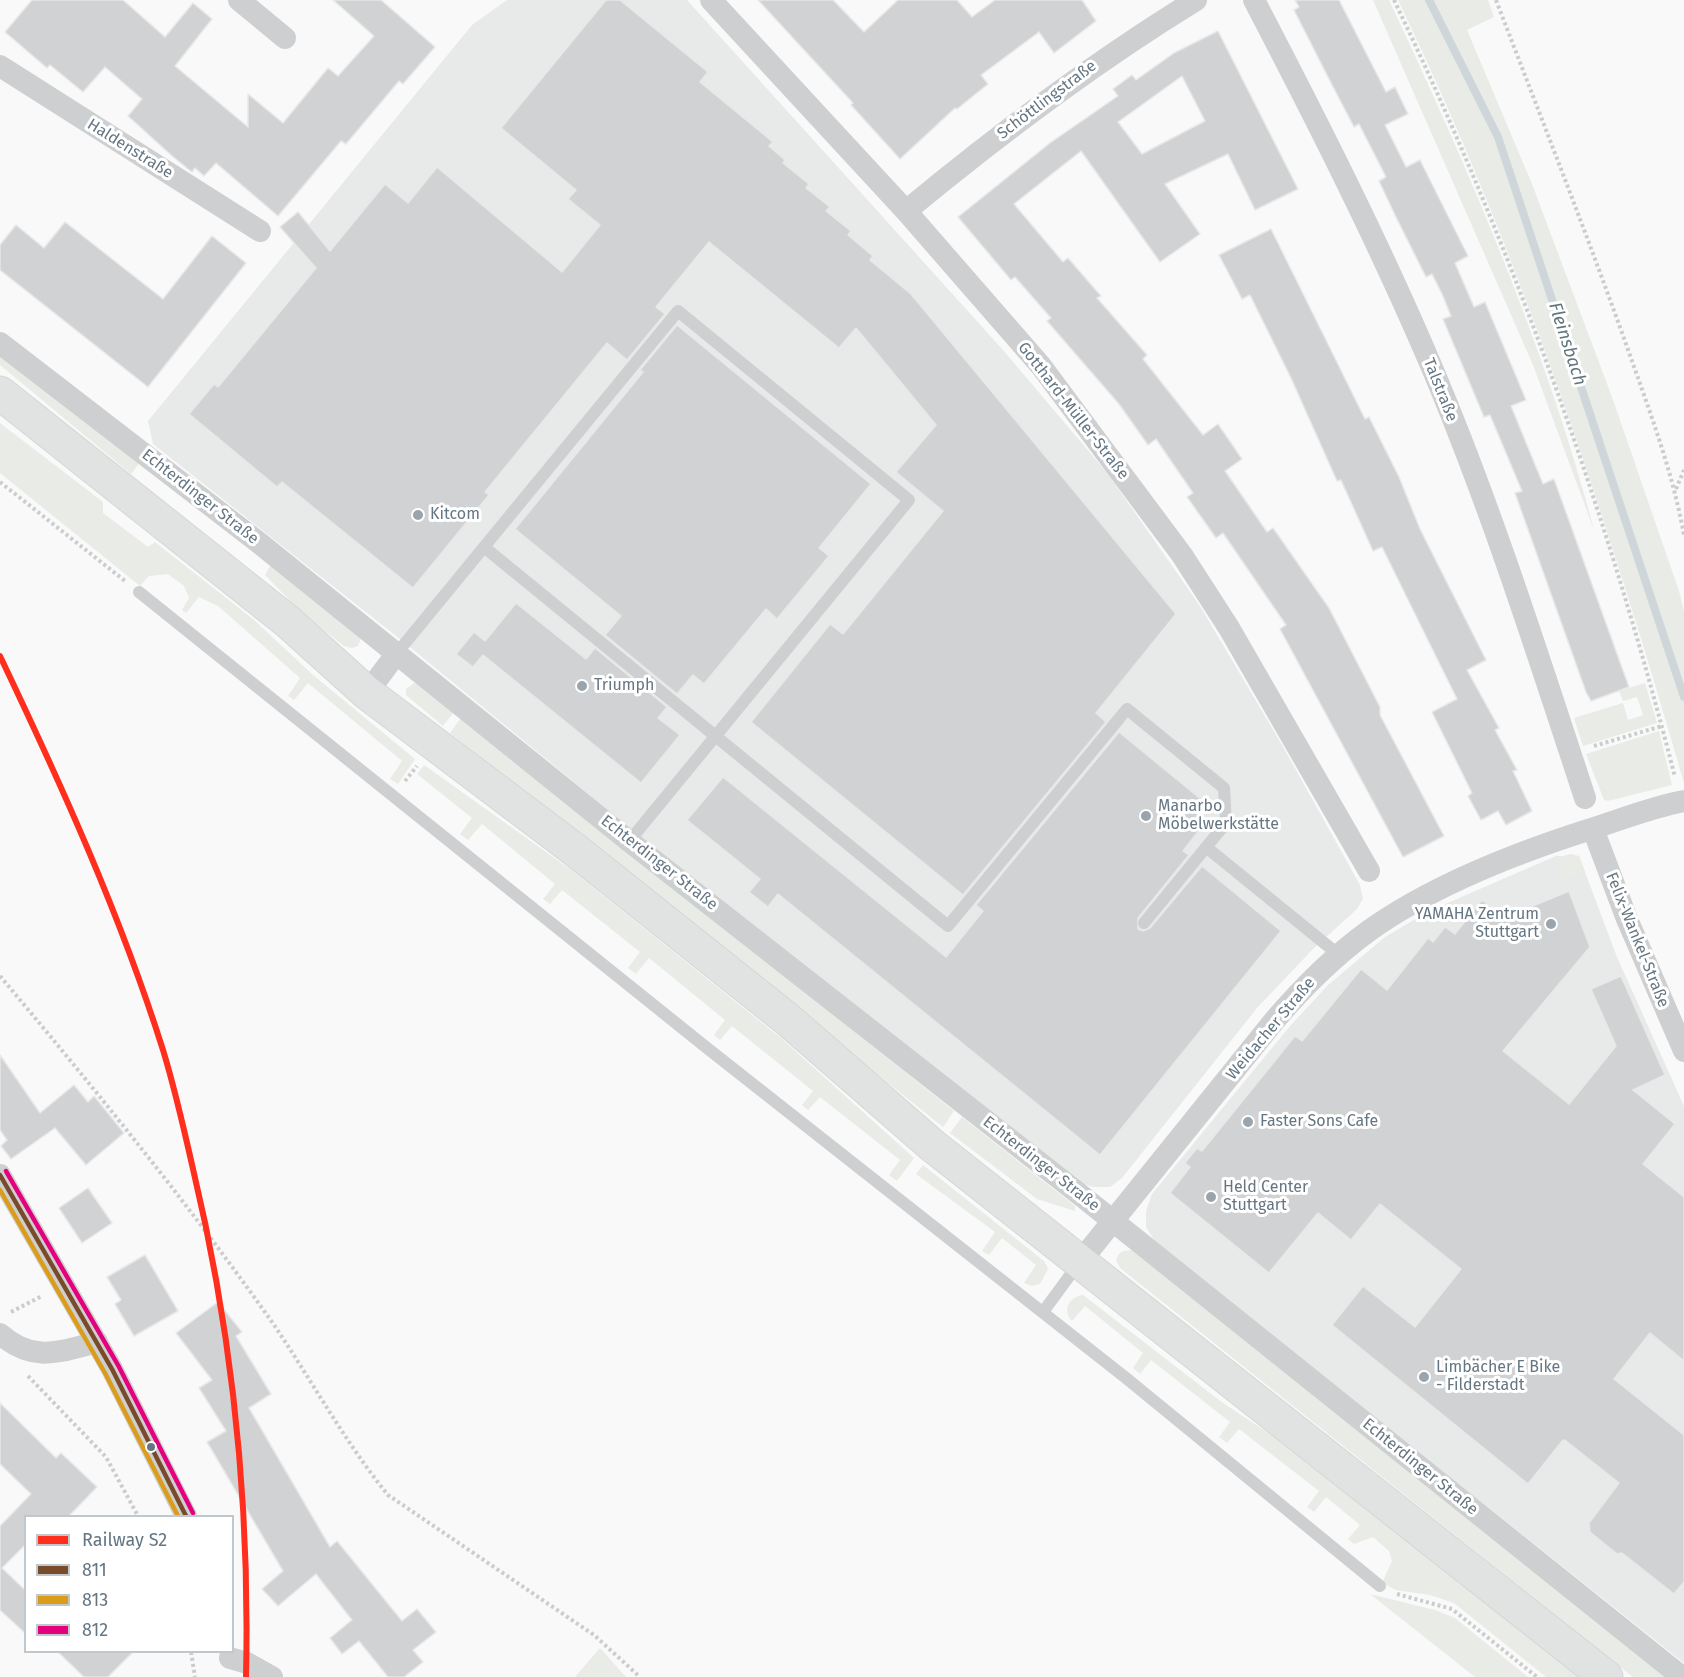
<!DOCTYPE html>
<meta charset="utf-8">
<style>
body{margin:0}
#map{position:relative;width:1684px;height:1677px;overflow:hidden;background:#f9f9f9;font-family:"Fira Sans",sans-serif}
canvas{display:block}
.legend{position:absolute;left:24px;top:1515px;width:210px;height:138px;box-sizing:border-box;background:#fff;border:2px solid #c1c8cd;margin:0;padding:8px 10px;list-style:none;font-size:18px;color:#657683}
.legend li{display:flex;align-items:center;gap:12px;height:30px}
.legend b{width:30px;border:2px solid #c1c8cd}
</style>
<div id="map">
<canvas width="1684" height="1677"></canvas>
<ul class="legend">
<li><b style="height:8px;background:#ff2e1d"></b>Railway S2</li>
<li><b style="height:8px;background:#7a4b2a"></b>811</li>
<li><b style="height:8px;background:#da9c1a"></b>813</li>
<li><b style="height:8px;background:#e5007d"></b>812</li>
</ul>
</div>
<script>
const c = document.querySelector('canvas').getContext('2d');
c.lineJoin = 'round';
function fillPath(path, color) { c.fillStyle = color; c.fill(path, 'evenodd'); }
function trace(path, color, width, dash) { c.strokeStyle = color; c.lineWidth = width; c.lineCap = dash ? 'butt' : 'round'; c.setLineDash(dash || []); c.stroke(path); }
function write(font, color, halo, rows, align = 'center') {
  c.font = font + ' "Fira Sans",sans-serif'; c.lineWidth = 6; c.setLineDash([]); c.textBaseline = 'middle'; c.strokeStyle = halo; c.fillStyle = color; for (const [text, x, y, turn = 0] of rows) {
    c.save(); c.translate(x, y); c.rotate((+turn || 0) * Math.PI / 180); c.textAlign = isNaN(turn) ? turn : align; if (halo) c.strokeText(text, 0, 0); c.fillText(text, 0, 0); c.restore();
  }
}
fillPath(new Path2D(`
 M 507,0 L 687,0 L 1003,350 L 1108,474 L 1200,606 L 1282,745 L 1360,885 L 1363,899 L 1357,909 L 1312,950 L 1257,1008 L 1122,1178 L 1110,1187 L 1093,1187 L 1077,1182 L 636,833 L 405,643 L 153,444 L 148,421 L 472,25 Z
 M 1556,856 L 1579,856 L 1617,957 L 1684,1106 L 1684,1663 L 1156,1243 L 1146,1227 L 1146,1211 L 1152,1194 L 1290,1026 L 1328,985 L 1385,937 L 1429,911 Z`), '#e8e9e9');
fillPath(new Path2D(`
 M 1373,0 L 1389,0 C 1469,170 1546,348 1594,530 L 1533,365 Z
 M 1398,0 L 1488,0 L 1494,17 L 1467,30 L 1532,184 L 1612,397 L 1679,591 L 1684,611 L 1684,783 C 1607,516 1519,251 1398,0 Z
 M 0,352 L 141,461 L 131,474 L 0,365 Z
 M 0,423 L 103,502 L 103,513 L 148,547 L 155,542 L 253,619 L 313,675 L 415,759 L 398,784 L 390,779 L 402,761 L 308,683 L 294,700 L 288,696 L 300,678 L 218,606 L 199,597 L 186,613 L 182,610 L 189,598 L 184,586 L 168,574 L 149,576 L 140,586 L 0,473 Z
 M 270,566 L 274,566 L 361,638 L 358,646 L 352,648 L 344,646 L 302,613 L 265,575 Z
 M 414,683 L 420,684 L 454,712 L 443,726 L 406,695 L 406,689 Z
 M 1645,683 L 1657,723 L 1583,746 L 1574,718 L 1623,703 L 1628,720 L 1643,715 L 1637,697 L 1623,701 L 1619,691 Z
 M 461,718 L 954,1111 L 943,1127 L 450,733 Z
 M 1659,731 L 1672,785 L 1608,801 L 1604,800 L 1586,754 Z
 M 424,765 L 570,869 L 781,1038 L 914,1158 L 897,1181 L 889,1175 L 900,1160 L 820,1097 L 808,1110 L 802,1105 L 813,1091 L 732,1026 L 720,1040 L 714,1035 L 725,1020 L 649,958 L 636,974 L 628,968 L 640,952 L 562,890 L 550,904 L 543,899 L 555,884 L 482,824 L 468,840 L 460,834 L 472,818 L 417,774 Z
 M 1571,854 L 1579,856 L 1585,872 L 1564,880 L 1555,858 Z
 M 962,1117 L 1075,1206 L 1075,1211 L 1037,1199 L 950,1133 Z
 M 923,1165 L 1044,1261 L 1048,1269 L 1040,1284 L 1032,1286 L 1024,1283 L 1036,1265 L 1002,1238 L 989,1255 L 982,1251 L 995,1232 L 916,1174 Z
 M 1132,1250 L 1666,1677 L 1633,1677 L 1120,1268 L 1116,1260 C 1119,1251 1123,1251 1132,1250 Z
 M 1083,1295 L 1223,1403 L 1300,1454 L 1580,1677 L 1546,1677 L 1454,1603 L 1430,1595 L 1396,1590 L 1382,1583 L 1392,1561 L 1389,1551 L 1373,1537 L 1354,1544 L 1348,1539 L 1360,1525 L 1326,1497 L 1314,1512 L 1307,1507 L 1319,1491 L 1239,1429 L 1227,1443 L 1219,1437 L 1230,1422 L 1151,1360 L 1140,1374 L 1133,1368 L 1143,1353 L 1085,1306 L 1072,1321 C 1062,1310 1069,1297 1083,1295 Z
 M 1370,1594 L 1435,1610 L 1455,1618 L 1528,1677 L 1475,1677 Z
 M 600,1648 L 626,1677 L 575,1677 Z`), '#e8ebe6');
trace(new Path2D(`
 M 1429,0 L 1498,137 L 1684,697`), '#ced6d9', 8);
const building = new Path2D(`
 M 32,0 L 123,0 L 165,37 L 193,3 L 212,19 L 175,66 L 248,127 L 248,94 L 283,123 L 328,68 L 338,76 L 374,36 L 333,0 L 381,0 L 435,47 L 403,84 L 399,81 L 346,144 L 341,141 L 278,216 L 216,163 L 204,176 L 195,168 L 192,172 L 188,169 L 171,155 L 128,116 L 142,99 L 105,67 L 83,92 L 50,65 L 47,68 L 5,32 Z
 M 606,0 L 620,0 L 708,72 L 700,82 L 773,142 L 769,146 L 785,160 L 783,163 L 809,184 L 806,188 L 830,207 L 826,211 L 851,231 L 848,235 L 873,256 L 870,260 L 911,294 L 1176,614 L 1096,713 L 1106,722 L 963,895 L 751,722 L 830,624 L 843,634 L 943,511 L 896,472 L 936,425 L 856,328 L 839,348 L 709,242 L 656,307 L 665,314 L 627,360 L 607,343 L 485,492 L 489,495 L 413,588 L 282,482 L 277,487 L 189,414 L 214,384 L 218,387 L 316,268 L 280,227 L 298,212 L 330,251 L 385,184 L 408,203 L 437,167 L 562,272 L 600,225 L 568,199 L 576,190 L 501,128 Z
 M 758,0 L 833,0 L 864,32 L 898,0 L 957,0 L 972,17 L 995,0 L 1082,0 L 1096,21 L 1054,53 L 1039,32 L 981,75 L 988,84 L 957,109 L 955,108 L 900,159 L 851,105 L 853,103 Z
 M 1295,0 L 1339,0 L 1386,92 L 1395,87 L 1408,114 L 1385,125 L 1406,167 L 1420,160 L 1468,256 L 1455,263 L 1474,307 L 1485,302 L 1511,364 L 1526,400 L 1511,406 L 1543,484 L 1554,479 L 1629,687 L 1591,701 L 1586,692 L 1515,493 L 1522,491 L 1490,415 L 1484,417 L 1443,319 L 1451,316 L 1443,296 L 1432,274 L 1426,277 L 1395,215 L 1379,181 L 1386,177 L 1359,124 L 1354,127 L 1328,77 L 1294,10 L 1299,7 Z
 M 1218,31 L 1298,189 L 1255,210 L 1228,154 L 1165,184 L 1200,234 L 1160,262 L 1081,151 L 1014,204 L 1063,262 L 1068,258 L 1101,296 L 1097,298 L 1147,355 L 1143,359 L 1203,435 L 1218,424 L 1242,459 L 1225,471 L 1267,532 L 1273,528 L 1329,608 L 1380,707 L 1380,715 L 1444,836 L 1403,857 L 1280,629 L 1286,625 L 1223,533 L 1216,538 L 1187,497 L 1193,493 L 1156,439 L 1148,445 L 1119,404 L 1047,321 L 1051,318 L 1015,277 L 1011,280 L 958,217 L 1050,143 L 1118,96 L 1113,89 L 1132,75 L 1136,80 L 1174,53 ZM 1182,76 L 1205,121 L 1142,154 L 1118,122 Z
 M 65,222 L 163,299 L 212,236 L 246,263 L 148,387 L 0,270 L 0,245 L 16,225 L 44,248 Z
 M 1271,229 L 1365,419 L 1369,417 L 1399,477 L 1420,529 L 1486,660 L 1467,670 L 1499,728 L 1495,730 L 1517,770 L 1513,771 L 1532,811 L 1506,825 L 1498,811 L 1481,820 L 1468,796 L 1472,793 L 1432,712 L 1457,699 L 1382,547 L 1373,551 L 1341,480 L 1337,481 L 1291,378 L 1250,295 L 1242,299 L 1219,255 Z
 M 677,325 L 871,484 L 819,548 L 829,556 L 777,619 L 766,609 L 704,684 L 693,675 L 677,694 L 605,635 L 621,616 L 515,529 L 643,372 L 640,370 Z
 M 516,603 L 586,659 L 595,648 L 667,707 L 658,718 L 680,735 L 641,783 L 483,655 L 473,667 L 456,654 L 474,632 L 485,641 Z
 M 1119,732 L 1207,804 L 1197,817 L 1205,823 L 1183,851 L 1189,855 L 1138,918 L 1138,929 L 1143,931 L 1150,928 L 1202,866 L 1281,931 L 1100,1155 L 778,894 L 768,907 L 749,892 L 760,879 L 687,820 L 723,777 L 946,957 L 983,911 L 976,905 Z
 M 1569,891 L 1590,947 L 1503,1051 L 1569,1104 L 1616,1046 L 1591,989 L 1621,976 L 1665,1075 L 1633,1090 L 1675,1124 L 1643,1164 L 1684,1197 L 1684,1361 L 1650,1333 L 1614,1379 L 1684,1435 L 1684,1582 L 1674,1594 L 1622,1553 L 1617,1554 L 1590,1532 L 1589,1523 L 1619,1483 L 1566,1441 L 1563,1440 L 1528,1484 L 1332,1325 L 1363,1286 L 1415,1327 L 1461,1269 L 1380,1204 L 1351,1240 L 1318,1213 L 1269,1273 L 1170,1193 L 1190,1167 L 1185,1163 L 1197,1148 L 1202,1151 L 1295,1036 L 1302,1041 L 1361,969 L 1387,990 L 1428,938 L 1433,942 L 1445,927 L 1455,934 L 1482,900 L 1504,918 Z
 M 0,1055 L 40,1113 L 74,1085 L 88,1102 L 94,1096 L 124,1133 L 86,1165 L 55,1128 L 11,1159 L 1,1146 L 7,1140 L 0,1130 Z
 M 88,1188 L 112,1223 L 82,1243 L 59,1208 Z
 M 145,1255 L 178,1311 L 134,1336 L 115,1304 L 121,1300 L 107,1277 Z
 M 218,1302 L 242,1332 L 236,1336 L 271,1394 L 249,1408 L 330,1547 L 337,1541 L 402,1621 L 417,1609 L 436,1632 L 413,1650 L 423,1662 L 404,1677 L 388,1677 L 359,1641 L 342,1654 L 330,1638 L 352,1620 L 316,1574 L 278,1606 L 262,1589 L 283,1571 L 207,1442 L 226,1431 L 199,1388 L 212,1380 L 176,1333 Z
 M 0,1403 L 56,1458 L 61,1453 L 97,1487 L 69,1516 L 26,1516 L 26,1544 L 2,1568 L 26,1591 L 26,1634 L 0,1610 L 0,1526 L 31,1494 L 0,1464 Z
 M 58,1652 L 133,1652 L 108,1677 L 84,1677 Z`);
fillPath(building, '#d0d2d3');
trace(building, '#e8e8e8', 1.5);
const secondary = new Path2D(`
 M 0,393 L 287,621 L 367,693 L 575,850 L 787,1019 L 933,1146 L 1606,1677`);
trace(secondary, '#d5d6d7', 35);
trace(new Path2D(`
 M 1394,0 C 1513,248 1607,511 1675,777
 M 1496,0 C 1540,115 1585,229 1626,344 C 1648,407 1672,469 1684,535
 M 0,482 L 125,581
 M 1676,489 L 1684,470
 M 1594,746 L 1662,726
 M 405,781 L 417,766
 M 0,976 C 94,1088 187,1202 272,1322 C 311,1379 344,1441 388,1495 L 594,1635 L 640,1677
 M 11,1312 L 42,1296
 M 28,1376 L 106,1457 L 138,1516
 M 1397,1594 L 1452,1609 L 1537,1677
 M 191,1652 L 195,1677`), '#cbcccd', 4, [3, 3]);
trace(new Path2D(`
 M 139,592 L 707,1048 L 1126,1378 L 1380,1586
 M 397,653 L 484,547
 M 629,841 L 636,833 L 909,500 L 678,311 L 484,547 L 948,926 L 1127,709 L 1224,788 L 1226,823 L 1144,923
 M 1206,847 L 1339,955
 M 1043,1312 L 1079,1263`), '#cecfd0', 12);
trace(new Path2D(`
 M 239,0 L 285,38
 M 711,0 L 906,211 L 1041,366 L 1182,555 L 1229,628 L 1369,871
 M 1254,0 C 1316,119 1377,239 1430,363 C 1490,504 1537,652 1585,798
 M 0,66 L 260,231
 M 906,211 C 999,134 1093,63 1196,0
 M 0,343 L 258,542 L 629,841 L 1083,1197 L 1682,1677
 M 367,693 L 397,653
 M 1593,829 L 1627,919 L 1684,1051
 M 0,1175 L 112,1369 L 186,1516
 M 1079,1263 L 1274,1021 C 1303,987 1334,956 1370,930 C 1432,886 1516,853 1588,830 C 1620,820 1651,807 1684,801
 M 0,1334 C 33,1363 58,1352 97,1342
 M 230,1658 L 247,1663 L 272,1677`), '#cecfd0', 22);
trace(secondary, '#e1e2e2', 33);
trace(new Path2D(`
 M 0,1175 L 112,1369 L 186,1516`), '#7a4b2a', 4.5);
trace(new Path2D(`
 M 0,1190 L 105,1373 L 178,1516`), '#da9c1a', 4.5);
trace(new Path2D(`
 M 6,1171 L 118,1365 L 193,1513`), '#e5007d', 4.5);
trace(new Path2D(`
 M 0,656 C 61,784 120,914 163,1050 C 175,1089 184,1129 193,1169 C 233,1336 250,1505 246,1677`), '#ff2e1d', 6);
for (const [x, y, r, color] of [
 [418,515,6,"#99a4ac"],
 [582,686,6,"#99a4ac"],
 [1146,816,6,"#99a4ac"],
 [1551,924,6,"#99a4ac"],
 [1248,1122,6,"#99a4ac"],
 [1211,1197,6,"#99a4ac"],
 [1424,1377,6,"#99a4ac"],
 [151,1447,5,"#657683"]
]) { const dot = new Path2D(); dot.arc(x, y, r, 0, 2 * Math.PI); c.fillStyle = color; c.fill(dot); trace(dot, '#fff', 2); }
write('16px', '#657683', '#fff', [
 ["Schöttlingstraße",1047,100,-37],
 ["Haldenstraße",130,149,32],
 ["Talstraße",1440,390,68],
 ["Gotthard-Müller-Straße",1073,411,52],
 ["Echterdinger Straße",200,497,38],
 ["Echterdinger Straße",659,863,38],
 ["Felix-Wankel-Straße",1637,940,68],
 ["Weidacher Straße",1271,1029,-50],
 ["Echterdinger Straße",1041,1164,38],
 ["Echterdinger Straße",1420,1467,39]
]);
write('16px', '#657683', '#fff', [
 ["Kitcom",430,515],
 ["Triumph",594,686],
 ["Manarbo",1158,807],
 ["Möbelwerkstätte",1158,825],
 ["YAMAHA Zentrum",1539,915,"right"],
 ["Stuttgart",1539,933,"right"],
 ["Faster Sons Cafe",1260,1122],
 ["Held Center",1223,1188],
 ["Stuttgart",1223,1206],
 ["Limbächer E Bike",1436,1368],
 ["- Filderstadt",1436,1386]
], 'left');
write('italic 18px', '#60757c', '#fff', [
 ["Fleinsbach",1567,344,72]
]);
</script>
